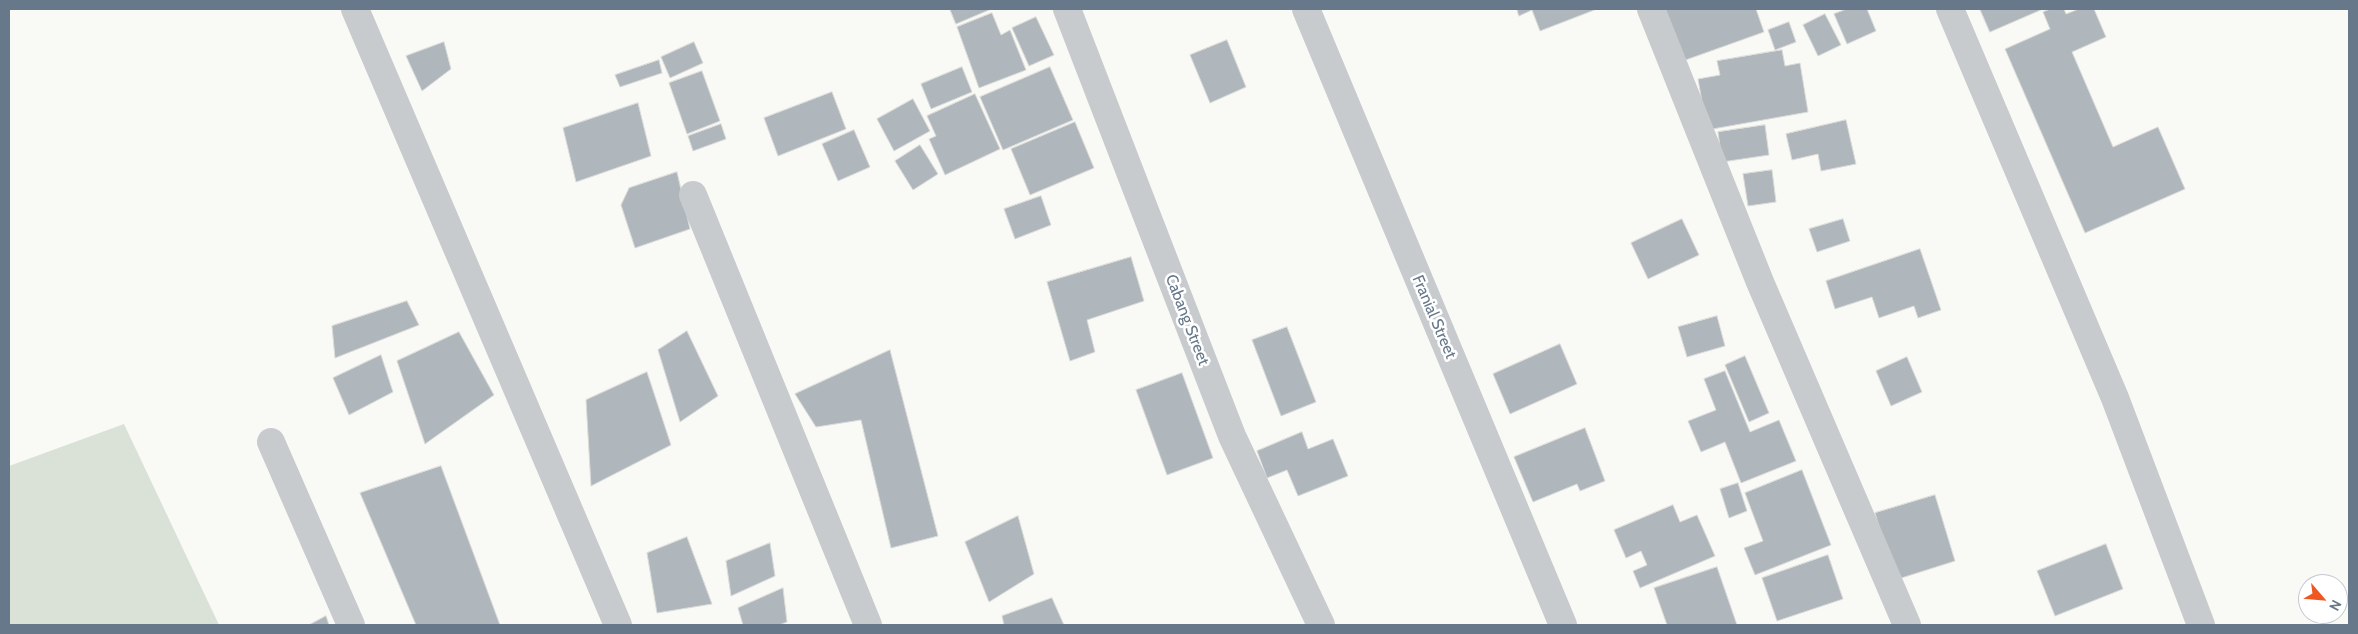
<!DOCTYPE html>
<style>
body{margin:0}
#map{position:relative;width:2358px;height:634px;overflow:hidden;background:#f9f9f6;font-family:Cabin,sans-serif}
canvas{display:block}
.frame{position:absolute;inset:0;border:10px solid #667889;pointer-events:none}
.north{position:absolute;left:2298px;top:574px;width:50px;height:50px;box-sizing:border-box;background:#fff;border:1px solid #c2c9d0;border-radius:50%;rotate:117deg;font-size:14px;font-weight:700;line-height:20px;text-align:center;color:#667889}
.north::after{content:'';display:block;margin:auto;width:18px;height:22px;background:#ee5721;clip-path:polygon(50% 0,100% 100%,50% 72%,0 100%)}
</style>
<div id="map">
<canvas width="2358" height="634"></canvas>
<div class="frame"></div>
<div class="north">N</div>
</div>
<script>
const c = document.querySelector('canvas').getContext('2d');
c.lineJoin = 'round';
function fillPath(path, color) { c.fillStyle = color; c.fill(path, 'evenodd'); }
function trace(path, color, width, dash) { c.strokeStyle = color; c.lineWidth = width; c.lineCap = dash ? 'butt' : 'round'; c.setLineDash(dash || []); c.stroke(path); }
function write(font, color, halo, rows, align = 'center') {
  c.font = font + ' Cabin,sans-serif'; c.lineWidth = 5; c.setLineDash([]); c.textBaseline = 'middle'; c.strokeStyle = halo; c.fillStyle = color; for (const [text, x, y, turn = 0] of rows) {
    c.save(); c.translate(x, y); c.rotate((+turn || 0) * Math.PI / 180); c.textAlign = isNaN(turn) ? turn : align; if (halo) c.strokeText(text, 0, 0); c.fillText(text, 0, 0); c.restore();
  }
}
fillPath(new Path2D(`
 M 124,424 L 219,625 L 9,625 L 9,466 Z`), '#dae1d7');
const building = new Path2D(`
 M 950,9 L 988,9 L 989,10 L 956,24 Z
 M 1517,9 L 1597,9 L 1540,31 L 1532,10 L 1519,16 Z
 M 1662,9 L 1756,9 L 1764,32 L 1680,62 Z
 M 1847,9 L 1867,9 L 1876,31 L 1847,44 L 1834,14 Z
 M 1980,9 L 2043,9 L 1990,32 Z
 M 2051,9 L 2064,9 L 2066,14 L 2079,9 L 2094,9 L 2106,37 L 2072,52 L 2113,147 L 2158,127 L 2185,189 L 2085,233 L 2005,49 L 2050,29 L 2043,12 Z
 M 992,13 L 1001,35 L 1010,30 L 1026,70 L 979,88 L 957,27 Z
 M 1825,14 L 1841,45 L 1818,56 L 1803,25 Z
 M 1036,17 L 1054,55 L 1029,66 L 1012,28 Z
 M 1789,22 L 1796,42 L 1775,50 L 1768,30 Z
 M 1227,40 L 1246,87 L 1210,103 L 1190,55 Z
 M 444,42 L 451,69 L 422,91 L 406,56 Z
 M 694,42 L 703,63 L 670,78 L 661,57 Z
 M 1782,50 L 1785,66 L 1800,63 L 1808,112 L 1707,130 L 1698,79 L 1720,75 L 1717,61 Z
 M 659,60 L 662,73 L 620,87 L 615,75 Z
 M 962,67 L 972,92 L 931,109 L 921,84 Z
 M 1050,67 L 1073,120 L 1003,150 L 980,97 Z
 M 702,71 L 720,121 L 687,134 L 669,83 Z
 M 832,92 L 846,129 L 778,156 L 764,118 Z
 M 975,94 L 1000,149 L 945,175 L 929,139 L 936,136 L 927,116 Z
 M 913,99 L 930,131 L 894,151 L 877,119 Z
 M 638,103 L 651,156 L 576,182 L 563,128 Z
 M 1846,120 L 1856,164 L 1821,171 L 1818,154 L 1792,160 L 1786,134 Z
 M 1075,122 L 1094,168 L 1030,195 L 1011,149 Z
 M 721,124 L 726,139 L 693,151 L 688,136 Z
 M 1765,125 L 1769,155 L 1722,162 L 1718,132 Z
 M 854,130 L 870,167 L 838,181 L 822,144 Z
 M 920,145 L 938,174 L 913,190 L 895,161 Z
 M 1772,170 L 1776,202 L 1748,206 L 1743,174 Z
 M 677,172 L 690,229 L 635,248 L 621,205 L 629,188 Z
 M 1041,196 L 1051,225 L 1015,239 L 1004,209 Z
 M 1682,219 L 1699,255 L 1648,279 L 1631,243 Z
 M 1843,219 L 1850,241 L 1817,252 L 1809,229 Z
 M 1920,249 L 1941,310 L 1918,318 L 1914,306 L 1879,318 L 1872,297 L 1835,309 L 1826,281 Z
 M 1131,257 L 1144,301 L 1087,320 L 1095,352 L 1070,361 L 1047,282 Z
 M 407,301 L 419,325 L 335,358 L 332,326 Z
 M 1717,316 L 1725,346 L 1687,357 L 1678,327 Z
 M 1287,327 L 1316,402 L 1281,416 L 1252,340 Z
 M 687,331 L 718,396 L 680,422 L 658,350 Z
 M 459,332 L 494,395 L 425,444 L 397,361 Z
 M 1560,344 L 1577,384 L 1510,414 L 1493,374 Z
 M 890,350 L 938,536 L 891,548 L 861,420 L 816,427 L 795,394 Z
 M 381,355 L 393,392 L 349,415 L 333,378 Z
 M 1745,356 L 1769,413 L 1749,422 L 1725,365 Z
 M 1907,357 L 1922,392 L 1891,406 L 1876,371 Z
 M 1725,371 L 1750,432 L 1779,420 L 1796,461 L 1741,483 L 1725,442 L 1701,452 L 1688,421 L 1716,410 L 1704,379 Z
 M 647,372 L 671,445 L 591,486 L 586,400 Z
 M 1182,373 L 1213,458 L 1167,475 L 1136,390 Z
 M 1585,428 L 1605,481 L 1580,491 L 1577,484 L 1533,502 L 1514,457 Z
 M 1302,432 L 1308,449 L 1333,439 L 1348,476 L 1298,496 L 1287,470 L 1267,478 L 1257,451 Z
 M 441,466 L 500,625 L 416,625 L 360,493 Z
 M 1802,470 L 1831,545 L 1755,575 L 1744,548 L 1763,541 L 1745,493 Z
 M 1738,483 L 1747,511 L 1729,518 L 1720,489 Z
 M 1935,495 L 1955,561 L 1895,580 L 1875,513 Z
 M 1673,505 L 1680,522 L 1697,515 L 1715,556 L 1640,588 L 1633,571 L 1647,565 L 1641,551 L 1626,558 L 1614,530 Z
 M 1018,516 L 1034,574 L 989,602 L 965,542 Z
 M 687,537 L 712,604 L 657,613 L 647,553 Z
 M 770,543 L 775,576 L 731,596 L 726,561 Z
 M 2106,544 L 2123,589 L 2055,616 L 2037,571 Z
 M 1828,555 L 1843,599 L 1777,621 L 1762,578 Z
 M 1717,567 L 1737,625 L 1667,625 L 1654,588 Z
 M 783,588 L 787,622 L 779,625 L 743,625 L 738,608 Z
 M 1052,598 L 1064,625 L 1004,625 L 1002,616 Z
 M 326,616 L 329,625 L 309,625 Z`);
fillPath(building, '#afb7bd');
trace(building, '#dbdbd8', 1);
trace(new Path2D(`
 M 355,9 L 618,625
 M 1067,9 L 1232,436 L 1321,625
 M 1306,9 L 1563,625
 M 1651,9 L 1760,282 L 1907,625
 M 1950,9 L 2115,398 L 2201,625
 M 693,195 L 868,625
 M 271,442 L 351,625`), '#c7cbce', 28);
write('16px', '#667889', '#fff', [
 ["Franial Street",1434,317,67],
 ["Cabang Street",1187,320,69]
]);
</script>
